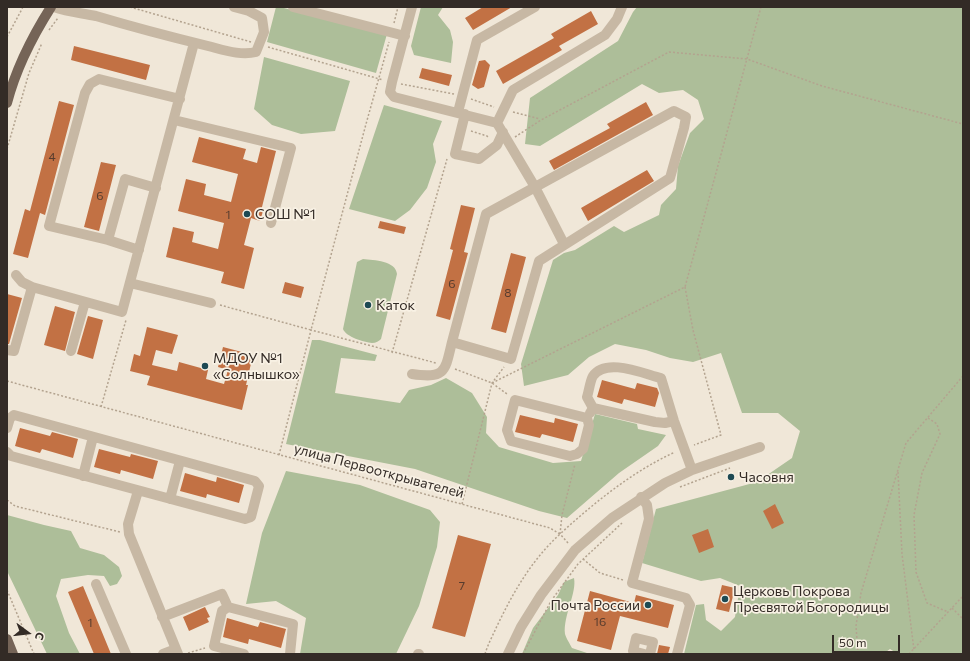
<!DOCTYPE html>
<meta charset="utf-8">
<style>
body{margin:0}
#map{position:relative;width:970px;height:661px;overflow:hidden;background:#f0e7d8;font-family:Commissioner,sans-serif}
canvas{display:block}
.frame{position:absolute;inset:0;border:8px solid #332b26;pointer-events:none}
.north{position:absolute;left:8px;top:613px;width:40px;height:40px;-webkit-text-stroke:3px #f8f1e4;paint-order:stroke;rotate:105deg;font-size:11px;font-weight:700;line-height:16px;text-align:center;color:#332b26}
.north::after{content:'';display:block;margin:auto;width:14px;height:18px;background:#332b26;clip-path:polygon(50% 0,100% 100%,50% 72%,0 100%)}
.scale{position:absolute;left:832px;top:635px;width:68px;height:18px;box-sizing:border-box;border:2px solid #332b26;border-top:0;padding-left:5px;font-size:12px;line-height:14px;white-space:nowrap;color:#332b26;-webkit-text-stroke:3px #f8f1e4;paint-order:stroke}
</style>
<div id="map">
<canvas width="970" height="661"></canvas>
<div class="frame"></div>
<div class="north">С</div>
<div class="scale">50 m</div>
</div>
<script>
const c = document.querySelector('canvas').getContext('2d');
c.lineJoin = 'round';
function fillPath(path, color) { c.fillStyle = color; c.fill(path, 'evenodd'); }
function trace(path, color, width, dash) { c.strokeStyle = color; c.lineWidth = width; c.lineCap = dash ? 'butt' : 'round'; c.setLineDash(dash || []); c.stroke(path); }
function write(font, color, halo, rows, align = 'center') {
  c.font = font + ' Commissioner,sans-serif'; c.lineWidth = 3.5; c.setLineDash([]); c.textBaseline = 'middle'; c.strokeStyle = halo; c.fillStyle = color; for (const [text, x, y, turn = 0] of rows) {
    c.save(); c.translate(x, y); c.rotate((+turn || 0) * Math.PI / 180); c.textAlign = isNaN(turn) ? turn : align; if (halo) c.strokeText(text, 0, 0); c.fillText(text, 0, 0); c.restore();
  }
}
fillPath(new Path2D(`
 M 276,7 L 280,7 L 387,34 L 376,73 L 267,42 Z
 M 421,7 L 443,7 L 438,15 L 450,30 L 453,42 L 451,63 L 414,55 L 411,46 Z
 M 637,7 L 963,7 L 963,654 L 898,654 L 890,649 L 883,654 L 684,654 L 696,605 L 704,604 L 706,620 L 721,631 L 735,617 L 740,586 L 720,578 L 701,581 L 642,563 L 656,509 L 757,482 L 792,458 L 800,431 L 778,413 L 742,413 L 721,353 L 693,362 L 670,358 L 646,350 L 615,344 L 589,357 L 568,375 L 524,386 L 521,364 L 553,260 L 564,253 L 575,250 L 614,226 L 624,232 L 659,215 L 661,205 L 676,189 L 678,166 L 690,133 L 704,119 L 698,100 L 683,90 L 659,93 L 642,84 L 540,146 L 525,144 L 530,98 L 618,41 L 633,12 Z
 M 264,57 L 350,81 L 335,131 L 301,134 L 272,125 L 254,109 Z
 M 384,105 L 442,121 L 433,144 L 436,162 L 427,188 L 410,210 L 395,221 L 349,209 Z
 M 363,259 C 374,260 396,261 397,274 L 381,339 C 379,341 376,343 372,343 C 364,342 346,337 343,329 L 357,262 Z
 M 312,340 L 320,340 L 377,355 L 375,361 L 341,358 L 335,393 L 400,403 L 409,390 L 431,385 L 446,378 L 472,393 L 487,417 L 486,433 L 499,447 L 553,463 L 581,461 L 595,414 L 637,424 L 638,429 L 666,435 L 658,446 L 619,473 L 567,518 L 539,511 L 415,469 L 286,444 Z
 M 286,471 L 360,485 L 430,510 L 440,522 L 437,547 L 419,606 L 396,654 L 300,654 L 306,618 L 276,601 L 246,604 L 262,533 Z
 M 7,515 L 44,525 L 71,531 L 80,548 L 104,555 L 119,567 L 122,576 L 117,584 L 110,586 L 104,576 L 88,575 L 61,579 L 56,596 L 69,633 L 80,654 L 47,654 L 7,571 Z
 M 574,578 C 577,593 563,616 565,634 C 566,638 570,644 572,648 L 590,654 L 522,654 L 533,628 L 558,595 L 564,582 Z`), '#adbe99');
fillPath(new Path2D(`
 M 483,7 L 512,7 L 473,30 L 465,18 Z
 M 591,11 L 598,24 L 559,46 L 562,50 L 503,84 L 496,71 L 554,38 L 551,34 Z
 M 74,46 L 150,65 L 146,80 L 71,60 Z
 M 485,60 L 490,65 L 484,87 L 478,89 L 472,85 L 479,61 Z
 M 422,68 L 452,75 L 449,86 L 419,78 Z
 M 59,101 L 74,105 L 45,215 L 40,213 L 28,258 L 13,254 L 25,209 L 30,211 Z
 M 646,102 L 653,115 L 554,170 L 549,161 L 610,128 L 607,124 Z
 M 199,137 L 246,149 L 243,159 L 257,163 L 261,147 L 276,151 L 261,211 L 263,211 L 260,221 L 251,218 L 244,245 L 254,248 L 244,289 L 221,283 L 224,272 L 166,257 L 173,227 L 194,232 L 192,242 L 218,249 L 224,223 L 178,211 L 186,179 L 206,184 L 204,195 L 231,202 L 238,174 L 192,162 Z
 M 101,162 L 116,165 L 99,231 L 84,227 Z
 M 647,170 L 654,181 L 588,221 L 581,208 Z
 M 461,205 L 475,208 L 464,252 L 468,253 L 450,320 L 436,316 L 453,250 L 450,249 Z
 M 380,221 L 406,227 L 404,234 L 378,228 Z
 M 511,253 L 526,257 L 506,333 L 491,329 Z
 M 285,282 L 304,287 L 301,298 L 282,293 Z
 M 7,294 L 22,298 L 9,344 L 7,344 Z
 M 55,306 L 75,312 L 65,351 L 44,345 Z
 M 88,316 L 103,320 L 93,359 L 77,354 Z
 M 147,327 L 178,335 L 172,354 L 156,350 L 152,365 L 177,371 L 179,362 L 208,370 L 206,379 L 224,384 L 228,370 L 218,367 L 223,347 L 253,355 L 246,385 L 248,385 L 242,410 L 147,385 L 150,376 L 130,371 L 134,354 L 140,356 Z
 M 602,380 L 635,389 L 637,383 L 657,388 L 659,393 L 655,407 L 624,399 L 622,404 L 597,397 Z
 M 520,415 L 554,423 L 555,418 L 578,424 L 573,442 L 542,434 L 540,438 L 515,432 Z
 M 20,428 L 50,436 L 52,432 L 78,439 L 73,458 L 42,449 L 40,453 L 15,446 Z
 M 99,449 L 130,457 L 131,454 L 158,461 L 153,479 L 121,470 L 120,474 L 94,467 Z
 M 185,473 L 216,482 L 217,477 L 244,485 L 239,503 L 207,494 L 206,498 L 180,491 Z
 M 775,504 L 784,523 L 772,529 L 763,511 Z
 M 708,529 L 714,547 L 699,553 L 692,535 Z
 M 458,535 L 491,544 L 465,637 L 432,628 Z
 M 722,585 L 735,588 L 729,612 L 716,609 Z
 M 83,586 L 111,654 L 94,654 L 68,592 Z
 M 590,591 L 634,603 L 636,595 L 674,605 L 668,628 L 620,616 L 611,650 L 577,641 Z
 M 205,607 L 210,617 L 207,618 L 209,622 L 189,631 L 183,617 Z
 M 227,618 L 258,627 L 260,622 L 286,629 L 281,648 L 249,639 L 248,644 L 223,637 Z
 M 659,645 L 670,647 L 668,654 L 657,654 Z`), '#c27144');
trace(new Path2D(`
 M 130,7 L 251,42
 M 394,23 L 398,7
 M 49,30 L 58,18
 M 7,37 L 23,7
 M 268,47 L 383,80
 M 401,84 L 454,94
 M 471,99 L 494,107
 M 513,112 L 540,119
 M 471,131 L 487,136 L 489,138
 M 515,137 L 541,120 L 669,52 L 747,59 L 822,86 L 963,124
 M 7,149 L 29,73 L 42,43
 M 685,287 L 693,330 L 721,435 L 694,445
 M 220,305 L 311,330 L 366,124 L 389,42
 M 392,353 L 447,159
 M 455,369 L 492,383 L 507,394
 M 7,381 L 550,528 L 560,534 C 595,502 632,472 675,452
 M 492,383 L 685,287 L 761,7
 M 101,407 L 126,320
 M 928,418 L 937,424 L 940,434 L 922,473 L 914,515 L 916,572 L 927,603 L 948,612
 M 279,455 L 311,330 L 436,363
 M 898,472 L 902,554 L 914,650
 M 680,487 L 730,468
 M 7,500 L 15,506 L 120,532
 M 462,504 L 492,383 L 504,367
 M 568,543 L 560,534 L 562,515 L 575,464
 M 583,559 L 600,573 L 623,580
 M 7,590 L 34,654
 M 952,608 L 963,619
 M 188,653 L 205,648
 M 485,654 C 488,644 493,635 497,626 C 514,591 531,561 560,534
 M 523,654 L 551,601 L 578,564 L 622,523
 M 858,654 L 856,626 L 861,593 L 906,443 L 963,376
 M 909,654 L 963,596`), '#b3a38f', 1.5, [2, 2]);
trace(new Path2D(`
 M 54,7 C 68,12 82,13 96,16 C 133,27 171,37 208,46 C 224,50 241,56 256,52 L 264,32 L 262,18 L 249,11 L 234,7
 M 293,7 L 405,36
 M 412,7 L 392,82 L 390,92 L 394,97 L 497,123 L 535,187 L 564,244
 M 674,111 L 686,117 L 684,128 L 670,178 L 539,261 L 511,359 L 452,342 L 486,214 Z
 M 458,112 L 477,40 L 535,7
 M 465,114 L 455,154 L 479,159 L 497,145 L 503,132
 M 174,120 L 291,148 L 271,223
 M 497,123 L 513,90 L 605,35 L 617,19 L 622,7
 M 108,240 L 125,179 L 156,188
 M 139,250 L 108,240 L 49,226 L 85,93 L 90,84 L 99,79 L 180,99
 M 16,275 L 22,282 L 32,287 L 122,312 L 194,43
 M 130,283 L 211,303
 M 7,350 L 14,351 L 32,287
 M 71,351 L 85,302
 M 412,374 C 446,379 445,371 452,342
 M 515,400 L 587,418 L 589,425 L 583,449 L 577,454 L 570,456 L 511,441 L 507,430 Z
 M 593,408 L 587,397 C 589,391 590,381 593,376 C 606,357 644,374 661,378 L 674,421 L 692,470
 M 590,413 L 593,408 L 655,422 L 665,423 L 674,421
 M 7,428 L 10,418 L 14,415 L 255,481 L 259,486 L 251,517 L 245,519 L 11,456 L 7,452
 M 83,476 L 93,437
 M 138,491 L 128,524 L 129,534 L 178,654
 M 641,497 L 647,505 L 649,519 L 632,583 L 686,598 L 690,605 L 677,654
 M 170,499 L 180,461
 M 96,584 L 126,654
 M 162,617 L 222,594 L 228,607
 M 163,654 L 176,649
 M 244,654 L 214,646 L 222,611 L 228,607 L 293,624 L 290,654
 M 418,654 L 419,654
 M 508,654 L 521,627 L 541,595 L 575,550 L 612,518 L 665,483 L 692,470 L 760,447
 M 644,654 L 633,651 L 636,638 L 653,642 L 650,654`), '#c7b8a4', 10);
trace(new Path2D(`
 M 7,103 C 16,68 32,37 51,7
 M 7,639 L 13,654`), '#756457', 10);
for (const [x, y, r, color] of [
 [247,214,4,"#1d4953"],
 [368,305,4,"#1d4953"],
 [205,366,4,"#1d4953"],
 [731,477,4,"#1d4953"],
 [725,599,4,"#1d4953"],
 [648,605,4,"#1d4953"]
]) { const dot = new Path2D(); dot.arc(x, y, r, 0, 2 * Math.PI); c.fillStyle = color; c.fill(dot); trace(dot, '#f8f1e4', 1.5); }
write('12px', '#573c2e', null, [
 ["4",52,157],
 ["6",100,196],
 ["1",228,215],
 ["6",452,284],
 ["8",508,293],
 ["7",462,586],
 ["16",600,622],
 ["1",90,623]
]);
write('14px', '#332b26', '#f8f1e4', [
 ["СОШ №1",255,214],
 ["Каток",376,305],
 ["МДОУ №1",213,358],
 ["«Солнышко»",213,374],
 ["Часовня",739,477],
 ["Церковь Покрова",733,591],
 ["Пресвятой Богородицы",733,607],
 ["Почта России",640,605,"right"]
], 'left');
write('14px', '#332b26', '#f8f1e4', [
 ["улица Первооткрывателей",379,471,15]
]);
</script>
